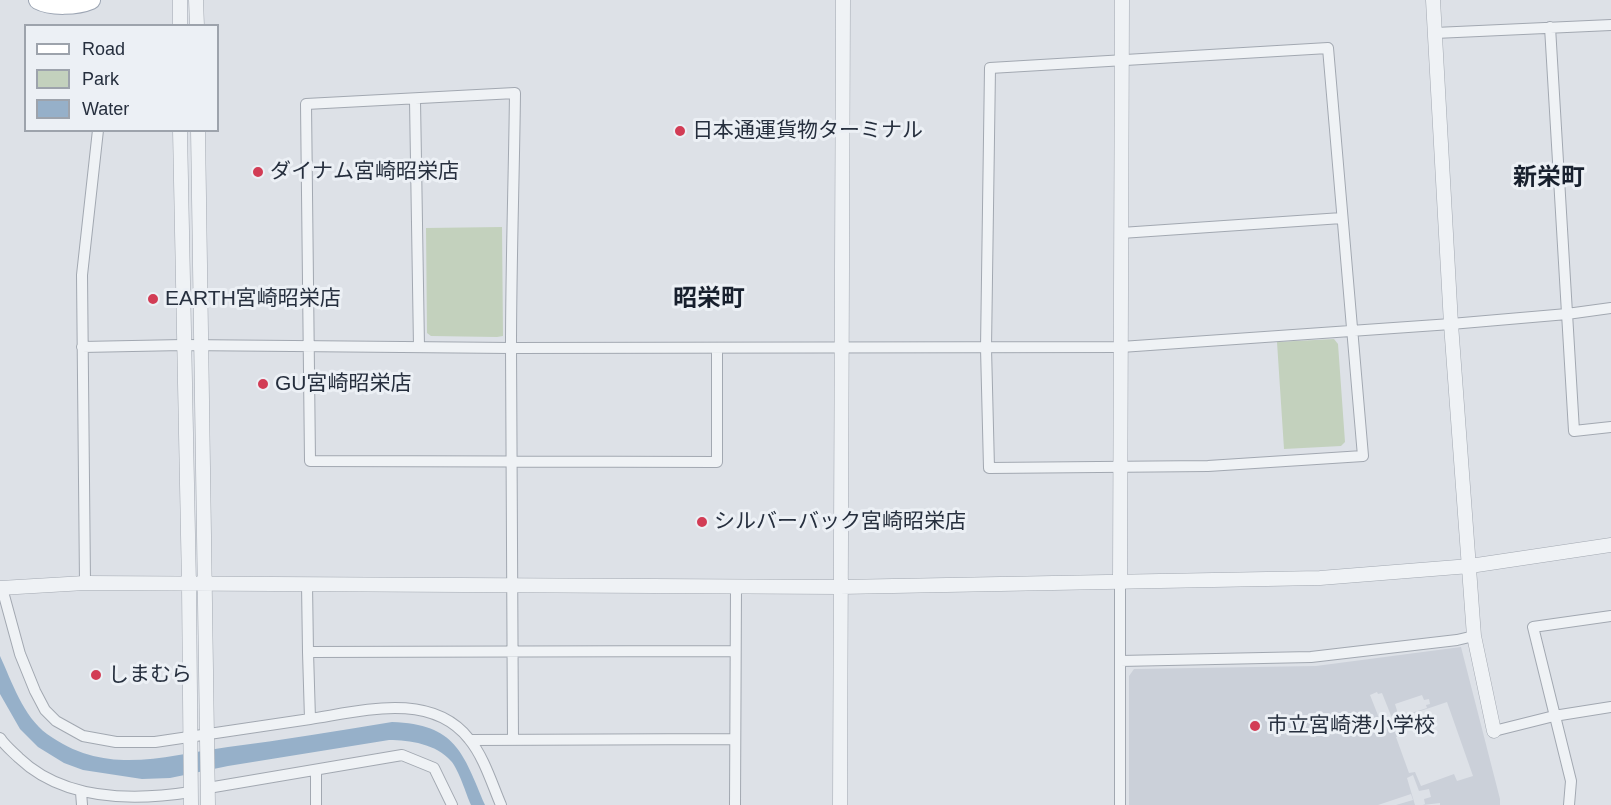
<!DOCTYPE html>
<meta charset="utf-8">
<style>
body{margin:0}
#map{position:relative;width:1611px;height:805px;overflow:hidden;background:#dde1e7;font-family:Helvetica,sans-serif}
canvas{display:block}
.legend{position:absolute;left:24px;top:24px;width:195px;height:108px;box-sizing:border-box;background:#ecf0f5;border:2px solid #9da3ac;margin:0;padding:8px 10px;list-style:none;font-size:18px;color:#262f3e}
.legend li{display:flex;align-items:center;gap:12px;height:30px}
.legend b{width:30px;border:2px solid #9da3ac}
</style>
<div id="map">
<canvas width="1611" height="805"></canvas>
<ul class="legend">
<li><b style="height:8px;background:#fff"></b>Road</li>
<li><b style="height:16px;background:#c3d1bd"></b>Park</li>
<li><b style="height:16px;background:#96b0c9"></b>Water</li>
</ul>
</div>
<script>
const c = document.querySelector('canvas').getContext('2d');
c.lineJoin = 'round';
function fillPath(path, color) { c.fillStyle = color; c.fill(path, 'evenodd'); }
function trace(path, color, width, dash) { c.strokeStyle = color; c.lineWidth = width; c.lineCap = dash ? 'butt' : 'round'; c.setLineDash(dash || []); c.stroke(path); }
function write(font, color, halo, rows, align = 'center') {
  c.font = font + ' Helvetica,"Noto Sans JP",sans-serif'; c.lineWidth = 6; c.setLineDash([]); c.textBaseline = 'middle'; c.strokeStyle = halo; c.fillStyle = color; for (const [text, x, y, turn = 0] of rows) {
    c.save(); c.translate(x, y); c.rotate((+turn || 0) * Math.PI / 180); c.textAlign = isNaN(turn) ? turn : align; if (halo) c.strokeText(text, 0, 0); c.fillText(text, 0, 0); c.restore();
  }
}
fillPath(new Path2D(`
 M 1461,647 L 1500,799 L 1500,805 L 1440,805 L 1440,803 L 1423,805 L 1425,804 L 1424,799 L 1431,797 L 1429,789 L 1419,791 L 1413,775 L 1407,778 L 1415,805 L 1396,805 L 1413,800 L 1411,794 L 1378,805 L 1129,805 L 1129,676 L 1134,669 L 1316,666 ZM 1377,692 L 1378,694 L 1382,693 L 1392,718 L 1390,719 L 1392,724 L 1383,728 L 1370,695 ZM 1422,695 L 1424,700 L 1429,699 L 1430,704 L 1426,705 L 1427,708 L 1399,717 L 1395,704 ZM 1447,702 L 1473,776 L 1457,781 L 1454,774 L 1421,786 L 1415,772 L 1409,773 L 1396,737 L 1403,735 L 1397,719 Z`), '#cbd0d9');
fillPath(new Path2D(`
 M 502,227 L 503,336 L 497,337 L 431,336 L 427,333 L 426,228 Z
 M 1334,339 L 1338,344 L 1345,442 L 1341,446 L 1284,449 L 1277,342 Z`), '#c3d1bd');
fillPath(new Path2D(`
 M 0,656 C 12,682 23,716 47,734 C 107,777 163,756 228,747 C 283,740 337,731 392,722 C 456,724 463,753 485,805 L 471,805 C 466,794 459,770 451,761 C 436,744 410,740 389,740 L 228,766 L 170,778 L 142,779 L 83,770 L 64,763 L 38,747 L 20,729 L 0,694 Z`), '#96b0c9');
const minor = new Path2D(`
 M 1550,27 L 1574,431 L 1611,427
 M 1435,33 L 1611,25
 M 1328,48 L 1363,456 L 1208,466 L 989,468 L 986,348 L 990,68 Z
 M 415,100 L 419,347
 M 1121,233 L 1342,218
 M 82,347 L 183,345 L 511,348 L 1121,347 L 1451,324 L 1567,314 L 1611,308
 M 85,583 L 82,275 L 98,130
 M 307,584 L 308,652
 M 2,588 L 20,654 L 35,691 L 45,710 L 56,721 L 83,736 L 116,742 L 155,742 L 310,719 L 308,652 L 735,651
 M 1120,661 L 1311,657 L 1457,640 L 1474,636
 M 310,719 C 362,711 431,691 469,739 C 484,757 492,784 501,805
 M 1494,731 L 1554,716 L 1611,707
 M 0,738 C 5,746 13,752 19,758 C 64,801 133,801 191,792
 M 471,740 L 734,739
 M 513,740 C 513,609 511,479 511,348 C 511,263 514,178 515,93 L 306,104 L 310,461 L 717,462 L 717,348
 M 208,788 L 402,755 L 434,768 L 452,805
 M 81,792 L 82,805
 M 316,805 L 316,770
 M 735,805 L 736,586
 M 1120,805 L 1120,581
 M 1569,805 L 1571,781 L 1533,627 L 1611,616`);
const tertiary = new Path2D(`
 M 196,0 L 197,26
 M 1433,0 L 1451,324 L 1474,636 L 1494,731
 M 180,26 L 180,0
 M 180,130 L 189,585 L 191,805
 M 198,130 L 208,805
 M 1120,581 L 1122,0
 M 0,588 L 85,583 L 840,587 L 1320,578 L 1470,566 L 1611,545
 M 840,805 L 843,0`);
const primary = new Path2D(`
 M 38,0 C 51,7 77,6 91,0`);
trace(minor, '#a2a8b1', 12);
trace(tertiary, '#a2a8b1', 15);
trace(primary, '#9ca5b3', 20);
trace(minor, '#eff2f5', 10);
trace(tertiary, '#eff2f5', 14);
trace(primary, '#fff', 18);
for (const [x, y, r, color] of [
 [680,131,6,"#d23c55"],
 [258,172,6,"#d23c55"],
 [153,299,6,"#d23c55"],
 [263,384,6,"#d23c55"],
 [702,522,6,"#d23c55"],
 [96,675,6,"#d23c55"],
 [1255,726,6,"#d23c55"]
]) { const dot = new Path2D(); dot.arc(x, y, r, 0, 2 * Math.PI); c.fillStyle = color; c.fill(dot); trace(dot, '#ecf0f5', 2); }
write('21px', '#262f3e', '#ecf0f5', [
 ["日本通運貨物ターミナル",692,131],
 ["ダイナム宮崎昭栄店",270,172],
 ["EARTH宮崎昭栄店",165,299],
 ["GU宮崎昭栄店",275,384],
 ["シルバーバック宮崎昭栄店",714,522],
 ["しまむら",108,675],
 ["市立宮崎港小学校",1267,726]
], 'left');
write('bold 24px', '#18202e', '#ecf0f5', [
 ["新栄町",1549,178],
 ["昭栄町",709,299]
]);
</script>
